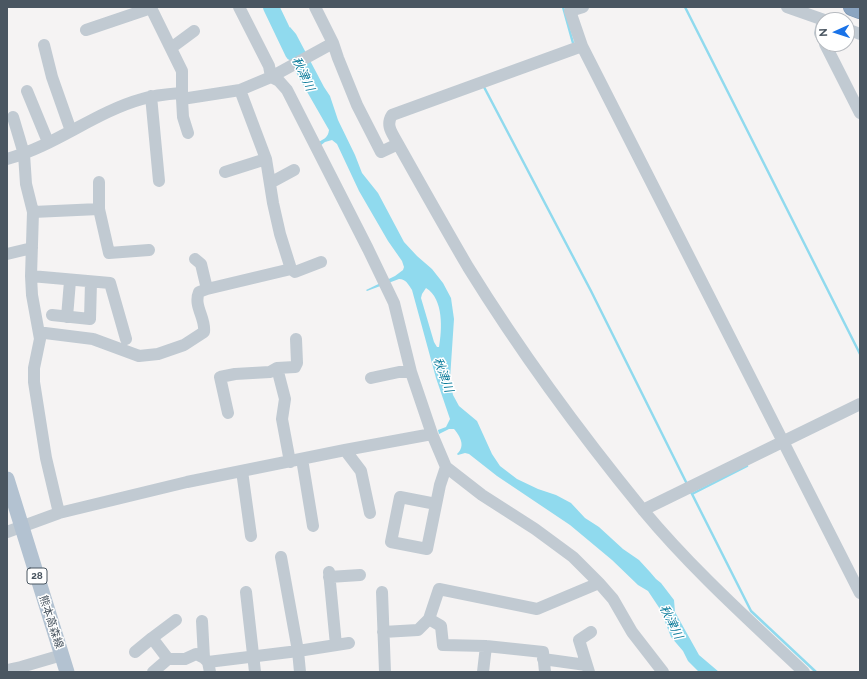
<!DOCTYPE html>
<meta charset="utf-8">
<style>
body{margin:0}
#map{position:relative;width:867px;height:679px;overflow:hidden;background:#f5f3f3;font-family:Raleway,sans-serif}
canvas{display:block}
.frame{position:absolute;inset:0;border:8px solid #4a5661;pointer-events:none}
.north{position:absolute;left:815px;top:12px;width:40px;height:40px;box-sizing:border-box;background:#fff;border:1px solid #b7bbc0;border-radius:50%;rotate:267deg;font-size:11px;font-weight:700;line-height:16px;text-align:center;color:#4a5661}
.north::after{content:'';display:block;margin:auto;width:14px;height:18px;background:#1a73e8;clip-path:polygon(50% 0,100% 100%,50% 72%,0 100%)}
</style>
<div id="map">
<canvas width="867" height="679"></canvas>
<div class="frame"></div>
<div class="north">N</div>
</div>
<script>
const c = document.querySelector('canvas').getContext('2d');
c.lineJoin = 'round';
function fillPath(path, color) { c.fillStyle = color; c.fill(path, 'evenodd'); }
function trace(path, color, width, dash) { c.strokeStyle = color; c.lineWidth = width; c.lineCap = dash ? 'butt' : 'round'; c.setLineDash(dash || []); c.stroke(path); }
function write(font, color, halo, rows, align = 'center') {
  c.font = font + ' Raleway,"Noto Sans JP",sans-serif'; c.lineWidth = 3; c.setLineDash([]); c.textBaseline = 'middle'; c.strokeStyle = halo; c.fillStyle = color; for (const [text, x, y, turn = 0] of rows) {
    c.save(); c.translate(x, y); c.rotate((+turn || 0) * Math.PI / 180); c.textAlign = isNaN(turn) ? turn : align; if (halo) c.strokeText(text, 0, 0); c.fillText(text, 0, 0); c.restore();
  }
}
fillPath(new Path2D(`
 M 290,27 L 296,34 L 324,87 L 330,96 L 338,120 L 355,155 L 362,173 L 378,193 L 404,242 L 417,256 L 432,269 L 443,283 L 451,298 L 454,319 L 450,379 L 453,395 L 459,406 L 477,421 L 492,454 L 500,466 L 517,479 L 538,489 L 556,495 L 571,503 L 585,518 L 599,527 L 623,549 L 639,560 L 650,572 L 656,579 L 661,583 L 674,600 L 675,612 L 699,655 L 719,672 L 699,672 L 688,661 L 683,651 L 671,637 L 660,609 L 648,591 L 638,585 L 612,560 L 570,525 L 497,476 L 469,454 L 465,453 L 458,455 L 457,454 C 466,446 460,436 454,429 L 449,429 L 439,434 L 438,430 L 446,427 L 450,419 L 436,378 L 412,290 C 408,284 406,279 399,279 L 367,291 L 366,290 L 395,276 L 403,270 L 404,267 L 402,261 L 388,241 L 359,191 L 337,144 L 332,140 L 325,142 L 320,146 L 318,142 C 325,139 328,137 329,130 L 298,76 L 280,37 ZM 426,288 C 444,299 442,330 439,347 L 437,347 L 434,342 L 421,298 L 422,294 Z`), '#90daee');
trace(new Path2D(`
 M 563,7 L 573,43
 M 685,7 L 860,354
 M 484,87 L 591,291 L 687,484
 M 690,490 L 751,611 L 816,672
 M 692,494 L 747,466`), '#90daee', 2.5);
trace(new Path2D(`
 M 271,7 L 293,53`), '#90daee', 16);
const highway = new Path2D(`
 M 852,7 L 860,10`);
trace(highway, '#7690ad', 18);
trace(new Path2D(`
 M 239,7 L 269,66 L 271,77
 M 315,7 L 333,43 L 338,58 L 357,105 L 381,152 L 398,144 C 393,134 385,126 392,115 L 582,46
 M 583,7 L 570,11 L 582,46 L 860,593
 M 787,7 L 824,20
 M 823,20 L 820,33 L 823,39
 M 847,29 L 860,34
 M 86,30 L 151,8 L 182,71 L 182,93
 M 825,44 L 860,113
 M 44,45 L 52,77 L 71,131
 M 171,48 L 194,31
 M 271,77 L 279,81 L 287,90 L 368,249 L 394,303 L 411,372 L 432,434 L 446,467 L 482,495 L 535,529 L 573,557 L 599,583 L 613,599 L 632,632 L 663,672
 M 27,91 L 48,142
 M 151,96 L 159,181
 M 182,99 L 183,117 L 188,133
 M 13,117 L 24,154 L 26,184 L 33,212 L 31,276 L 32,295 L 40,339 L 34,368 L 34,382 L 46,458 L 59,513
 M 398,144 C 421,185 444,226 468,267 C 520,351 580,433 643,510 C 691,568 749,620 804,672
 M 7,159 C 55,146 95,112 142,99 C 155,95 169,94 182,93 L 182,99 L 240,90 L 271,77 L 333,43
 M 225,172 L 266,159
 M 99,182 L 99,209
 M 270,183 L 294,170
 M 33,212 L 99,209 L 109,253 L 149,250
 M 7,254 L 32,248
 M 195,259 L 201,264 L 207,289 L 291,269 L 280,234 L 273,203 L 266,159 L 240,90
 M 291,269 L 295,272 L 321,262
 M 31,276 L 110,283 L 126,339
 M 52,315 L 90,319 L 91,282
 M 67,317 L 70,281
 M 39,333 L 45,333 L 93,339 L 139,356 L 158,354 L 184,345 L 204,332 C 206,318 193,306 199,292 L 207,289
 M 277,368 L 285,399 L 282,419 L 290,462
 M 371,378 L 399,372 L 411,372
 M 228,413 L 220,377 L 235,374 L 270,372 L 277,368 L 295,367 L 297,363 L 296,339
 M 345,450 L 361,471 L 370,513
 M 302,459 L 313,526
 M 242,471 L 251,536
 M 436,504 L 400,497 L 391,542 L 427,549 L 440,485 L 446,467
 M 643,510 L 860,404
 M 7,532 L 59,513 L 187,482 L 345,450 L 432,434
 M 329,572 L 336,645
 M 329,577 L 360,575
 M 246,592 L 255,672
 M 382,592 L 385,672
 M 429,619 L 441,626 L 443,645 L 486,646 L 543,652 L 545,672
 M 202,621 L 204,658
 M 383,632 L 418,630 L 429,619 L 439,589 L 537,609 L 599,583
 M 152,638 L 176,620
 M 135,652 L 152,638 L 168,659
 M 543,659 L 586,665
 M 7,670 L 21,667 L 62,655
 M 153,672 L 168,659 L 185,659 L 196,654 L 204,658 L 208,662
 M 210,672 L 208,662 L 298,651 L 281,557
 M 300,672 L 298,651 L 349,643
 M 483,672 L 486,646
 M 589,672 L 579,640 L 591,632`), '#c1cad2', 12);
trace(new Path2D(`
 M 7,479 L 67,672`), '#b3c2d1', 15);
trace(highway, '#8ba5c1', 17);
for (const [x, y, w] of [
 [37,576,20]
]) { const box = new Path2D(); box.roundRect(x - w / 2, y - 8, w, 16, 3); c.fillStyle = '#fff'; c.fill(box); trace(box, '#4a5661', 1); }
write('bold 10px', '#4a5661', null, [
 ["28",37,576]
]);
write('11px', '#4a5661', '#fff', [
 ["熊本高森線",51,622,72]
]);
write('italic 12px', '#0c7c9b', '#fff', [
 ["秋津川",303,74,65],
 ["秋津川",443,375,70],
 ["秋津川",671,622,64]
]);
</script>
